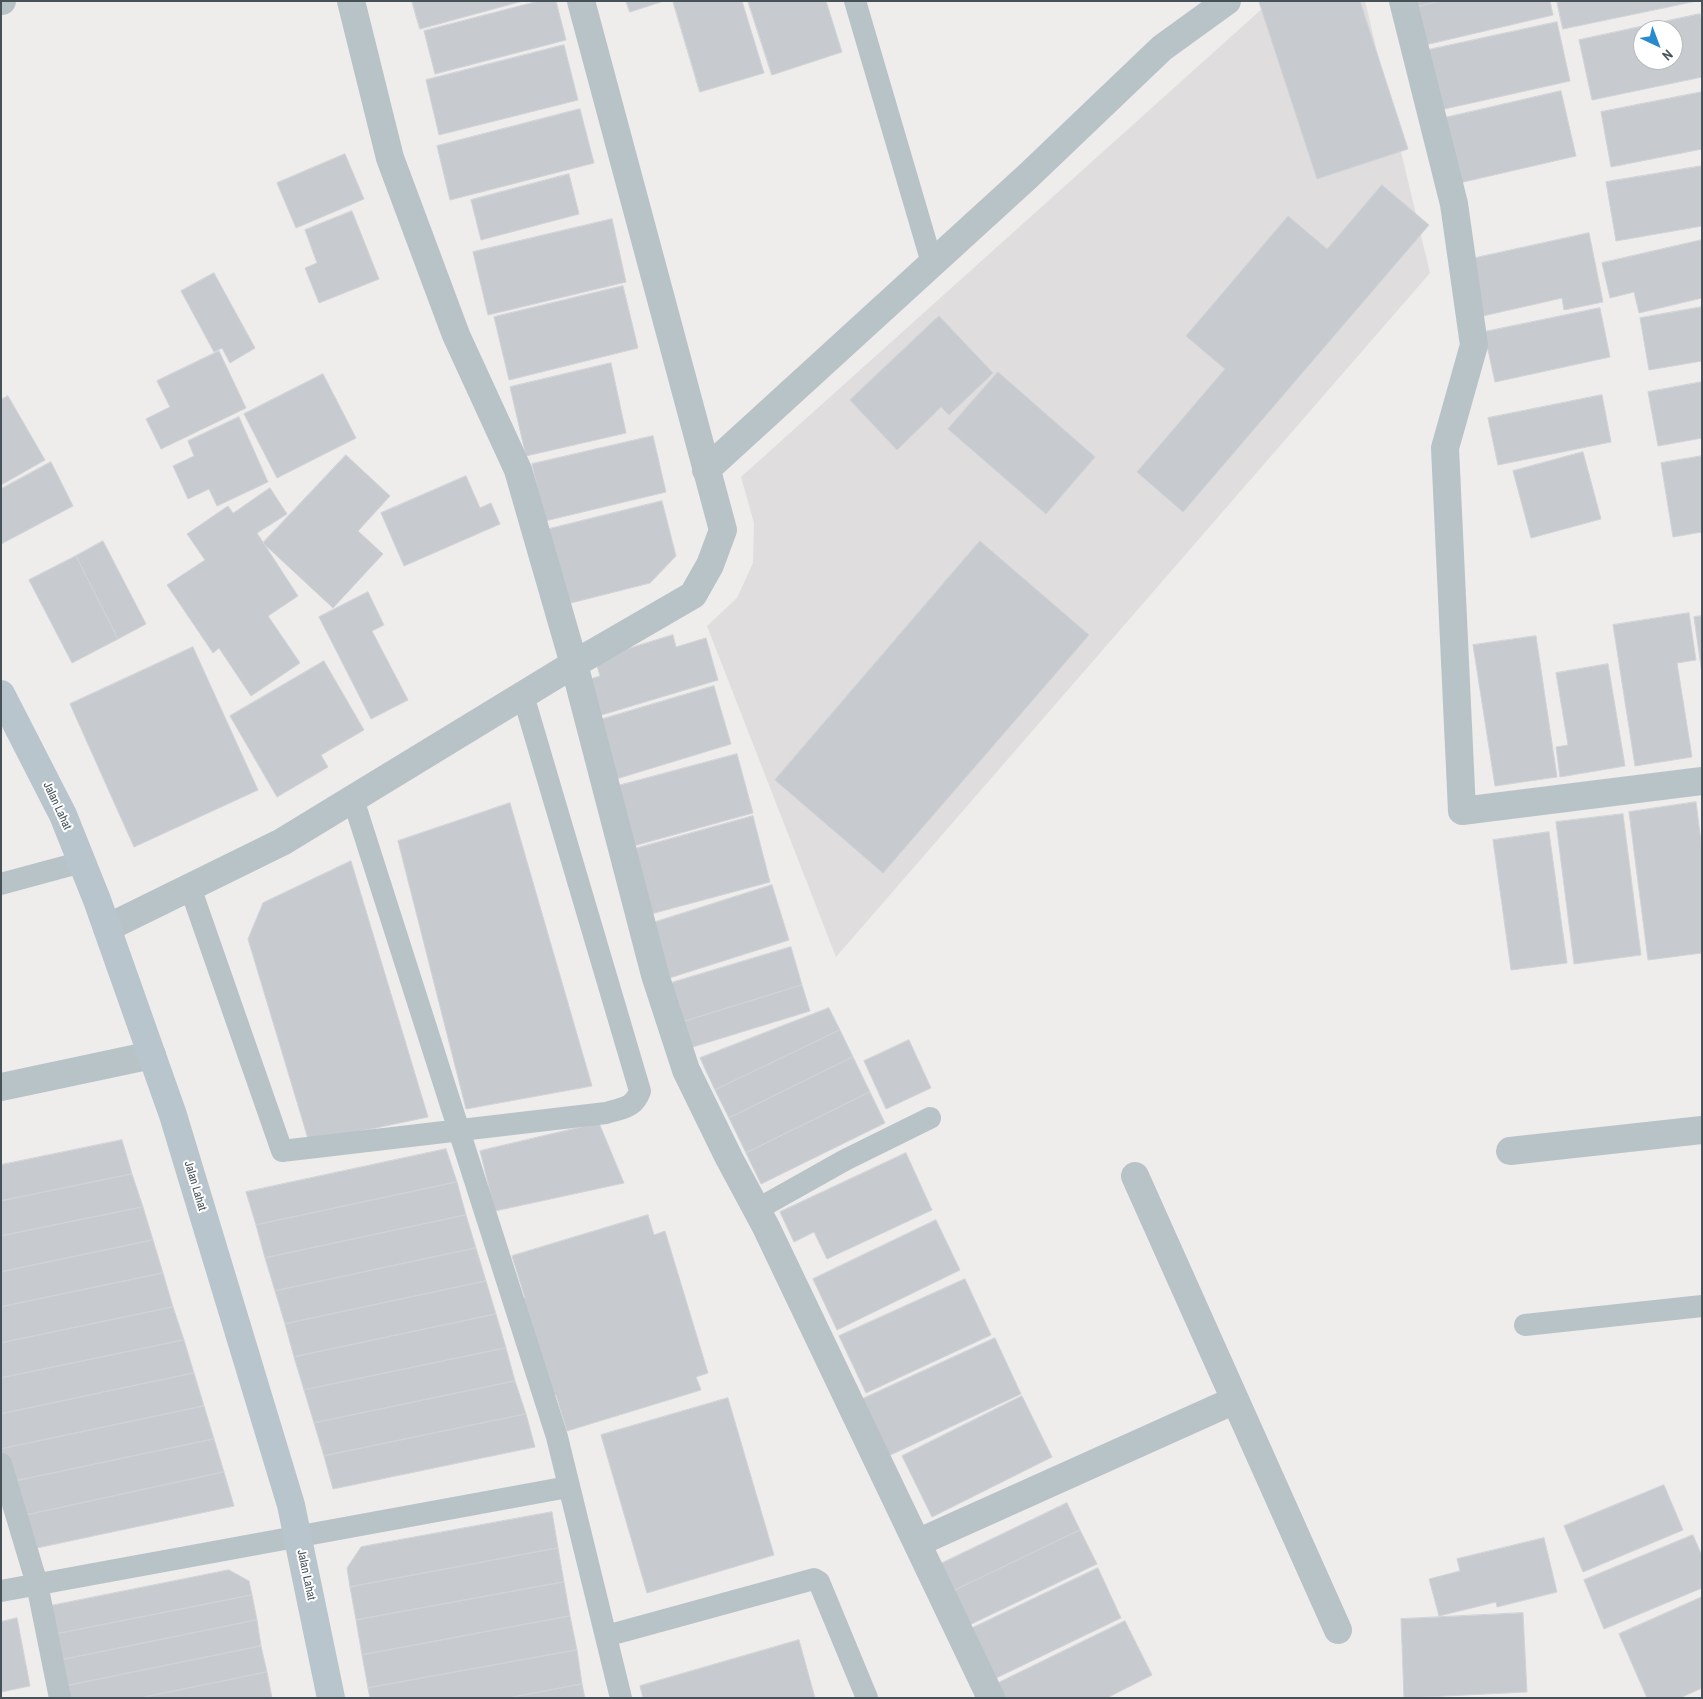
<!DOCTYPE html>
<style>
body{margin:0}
#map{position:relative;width:1703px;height:1699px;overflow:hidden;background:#efecec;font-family:"Archivo Narrow",sans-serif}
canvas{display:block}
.frame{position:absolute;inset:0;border:2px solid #465258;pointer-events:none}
.north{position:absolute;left:1633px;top:20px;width:50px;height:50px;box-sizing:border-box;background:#fff;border:1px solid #b5babc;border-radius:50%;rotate:137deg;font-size:14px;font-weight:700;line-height:20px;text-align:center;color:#465258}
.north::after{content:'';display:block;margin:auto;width:18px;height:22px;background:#2789ce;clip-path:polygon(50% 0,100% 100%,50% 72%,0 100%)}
</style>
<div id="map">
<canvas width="1703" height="1699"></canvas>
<div class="frame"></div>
<div class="north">N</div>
</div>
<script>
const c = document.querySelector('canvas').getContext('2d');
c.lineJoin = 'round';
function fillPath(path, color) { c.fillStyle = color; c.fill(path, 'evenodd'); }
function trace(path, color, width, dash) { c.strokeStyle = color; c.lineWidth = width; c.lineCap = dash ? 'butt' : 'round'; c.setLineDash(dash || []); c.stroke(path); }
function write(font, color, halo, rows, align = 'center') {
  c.font = font + ' "Archivo Narrow",sans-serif'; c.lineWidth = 4; c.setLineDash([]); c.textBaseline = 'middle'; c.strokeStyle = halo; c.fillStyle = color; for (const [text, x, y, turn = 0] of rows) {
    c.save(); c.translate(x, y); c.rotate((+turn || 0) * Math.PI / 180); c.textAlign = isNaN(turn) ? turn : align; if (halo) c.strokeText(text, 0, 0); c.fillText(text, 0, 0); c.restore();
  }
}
fillPath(new Path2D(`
 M 1277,1 L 1365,1 L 1430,273 L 836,957 L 707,626 L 737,598 L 753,563 L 754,523 L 741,477 L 1264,7 Z`), '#dfdddd');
const building = new Path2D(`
 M 412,1 L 523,1 L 420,29 Z
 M 539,1 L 556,1 L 566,40 L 435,74 L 424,31 Z
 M 626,1 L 664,1 L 630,12 Z
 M 673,1 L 742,1 L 764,73 L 700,92 Z
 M 748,1 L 826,1 L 842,52 L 772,75 Z
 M 1262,1 L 1360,1 L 1408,149 L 1317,179 L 1259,2 Z
 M 1415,1 L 1441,1 L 1417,7 Z
 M 1441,1 L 1550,1 L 1553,15 L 1425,45 L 1417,7 Z
 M 1557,1 L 1697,1 L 1563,29 Z
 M 1700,14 L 1702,22 L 1702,77 L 1592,100 L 1579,40 ZM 1643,30 L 1673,30 L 1673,60 L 1643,60 Z
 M 1557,22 L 1570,81 L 1440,110 L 1428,50 Z
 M 564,45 L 578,100 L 439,135 L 426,80 Z
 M 1561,91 L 1576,156 L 1455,184 L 1440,119 Z
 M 1702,92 L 1702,149 L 1611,167 L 1601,112 Z
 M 580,109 L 594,163 L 450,200 L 437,146 Z
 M 345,154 L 364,199 L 296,228 L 277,183 Z
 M 1702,166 L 1702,226 L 1616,241 L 1606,182 Z
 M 569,174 L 579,214 L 481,240 L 471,200 Z
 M 1382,185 L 1429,225 L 1183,512 L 1137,472 L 1225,369 L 1186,336 L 1288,216 L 1327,249 Z
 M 352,211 L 379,279 L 319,303 L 305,268 L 317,263 L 305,230 Z
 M 612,219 L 626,282 L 488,315 L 473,252 Z
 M 1589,233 L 1603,302 L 1564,310 L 1562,298 L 1483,316 L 1471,259 Z
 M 1702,240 L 1702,298 L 1639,313 L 1634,292 L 1610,298 L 1602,263 Z
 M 214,273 L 255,348 L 230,363 L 222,348 L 214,352 L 181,291 Z
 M 623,286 L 638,348 L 509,380 L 494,317 Z
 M 1702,307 L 1702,361 L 1649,370 L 1640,318 Z
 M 1600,308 L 1610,357 L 1495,382 L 1484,332 Z
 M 939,316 L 993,373 L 949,415 L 941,407 L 897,450 L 850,400 Z
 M 219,351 L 246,408 L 161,449 L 146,419 L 170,407 L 157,381 Z
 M 611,363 L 626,433 L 526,456 L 510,387 Z
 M 998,372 L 1095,457 L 1046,514 L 948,429 Z
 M 323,374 L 356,438 L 277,478 L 244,414 Z
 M 1702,382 L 1702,438 L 1658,446 L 1648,392 Z
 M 1602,395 L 1611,442 L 1498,465 L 1488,418 Z
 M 8,396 L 45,460 L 1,485 L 1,400 Z
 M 239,417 L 268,482 L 217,506 L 209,489 L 188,499 L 173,466 L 194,456 L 188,441 Z
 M 653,436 L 666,492 L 545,521 L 532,464 Z
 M 1583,452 L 1601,519 L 1531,538 L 1513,471 Z
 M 346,455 L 390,496 L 358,531 L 383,554 L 333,608 L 263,543 Z
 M 1702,456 L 1702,532 L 1673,537 L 1661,463 Z
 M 51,462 L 73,506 L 1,544 L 1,489 Z
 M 466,476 L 480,508 L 491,503 L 500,524 L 404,566 L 381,513 Z
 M 270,488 L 287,514 L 257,533 L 298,596 L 268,616 L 300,663 L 251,696 L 219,648 L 213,653 L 167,585 L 205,560 L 187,534 L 228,506 L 233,513 Z
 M 662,501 L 676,556 L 650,583 L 563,605 L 545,530 Z
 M 103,541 L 146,624 L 118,639 L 76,556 Z
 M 980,541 L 1089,635 L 883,873 L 775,780 Z
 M 76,556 L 118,639 L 72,663 L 29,580 Z
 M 368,592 L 384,625 L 372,631 L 408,700 L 371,719 L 319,617 Z
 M 1689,613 L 1696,660 L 1677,663 L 1692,757 L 1635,766 L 1613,625 Z
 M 1702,616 L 1702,674 L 1694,617 Z
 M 673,635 L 676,647 L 706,638 L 718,680 L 595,717 L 584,681 L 600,676 L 595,659 Z
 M 1536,636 L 1557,777 L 1495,786 L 1473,645 Z
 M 193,647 L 258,790 L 134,847 L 70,704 Z
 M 324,661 L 364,730 L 321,755 L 328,767 L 277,797 L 230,716 Z
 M 1608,664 L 1625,766 L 1560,777 L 1556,747 L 1568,745 L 1556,673 Z
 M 714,686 L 731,744 L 613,780 L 596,721 Z
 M 737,754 L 753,813 L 626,848 L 610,788 Z
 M 1696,802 L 1702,850 L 1702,953 L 1648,960 L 1629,812 Z
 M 510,803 L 592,1086 L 466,1109 L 398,841 Z
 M 1623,814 L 1641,955 L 1574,964 L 1556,822 Z
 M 753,816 L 770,882 L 651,914 L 634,849 Z
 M 1549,832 L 1567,963 L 1511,970 L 1493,840 Z
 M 351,861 L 428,1117 L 309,1142 L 248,939 L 263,903 Z
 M 772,885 L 789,940 L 660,981 L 643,926 Z
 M 791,947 L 802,985 L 676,1024 L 664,985 Z
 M 802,985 L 810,1011 L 683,1050 L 676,1024 Z
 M 829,1008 L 840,1030 L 715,1090 L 700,1058 Z
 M 840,1030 L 853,1057 L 729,1118 L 715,1090 Z
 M 909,1040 L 931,1088 L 886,1109 L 864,1061 Z
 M 853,1057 L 870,1092 L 746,1153 L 729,1118 Z
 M 870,1092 L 885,1123 L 761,1184 L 746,1153 Z
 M 599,1123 L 624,1183 L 495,1211 L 480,1151 Z
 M 122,1140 L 132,1174 L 1,1201 L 1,1165 Z
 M 446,1149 L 457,1182 L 256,1225 L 246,1192 Z
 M 906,1153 L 932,1210 L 827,1259 L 814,1232 L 794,1242 L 780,1212 Z
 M 132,1174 L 143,1207 L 1,1236 L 1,1201 Z
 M 457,1182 L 466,1215 L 265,1258 L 256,1225 Z
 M 143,1207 L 153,1240 L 1,1272 L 1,1236 Z
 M 466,1215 L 476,1248 L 275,1291 L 265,1258 Z
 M 648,1215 L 654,1235 L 665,1231 L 708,1373 L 696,1377 L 701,1390 L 567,1431 L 556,1395 L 547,1398 L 517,1300 L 525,1298 L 512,1256 Z
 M 936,1220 L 960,1270 L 837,1330 L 813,1279 Z
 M 153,1240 L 163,1273 L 1,1307 L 1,1272 Z
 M 476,1248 L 486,1281 L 285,1324 L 275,1291 Z
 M 163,1273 L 173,1307 L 1,1343 L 1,1307 Z
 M 965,1279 L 991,1335 L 866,1393 L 839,1336 Z
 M 486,1281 L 496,1314 L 294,1357 L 285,1324 Z
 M 173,1307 L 184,1340 L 1,1378 L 1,1343 Z
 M 496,1314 L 506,1348 L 304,1390 L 294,1357 Z
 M 995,1338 L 1021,1394 L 884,1458 L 858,1401 Z
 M 184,1340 L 194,1373 L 1,1414 L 1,1378 Z
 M 506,1348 L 515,1381 L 314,1423 L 304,1390 Z
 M 194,1373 L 204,1406 L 1,1449 L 1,1414 Z
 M 515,1381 L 526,1414 L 324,1456 L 314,1423 Z
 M 1022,1396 L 1052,1457 L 932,1517 L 902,1456 Z
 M 728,1398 L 774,1555 L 647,1593 L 601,1435 Z
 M 204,1406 L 214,1439 L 11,1482 L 1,1451 L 1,1449 Z
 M 526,1414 L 535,1447 L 333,1489 L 324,1456 Z
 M 214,1439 L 224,1472 L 22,1516 L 11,1482 Z
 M 224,1472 L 234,1506 L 32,1549 L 22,1516 Z
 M 1664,1485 L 1683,1530 L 1583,1572 L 1564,1526 Z
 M 1067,1503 L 1080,1530 L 945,1595 L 932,1568 Z
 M 552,1512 L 558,1548 L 350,1587 L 347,1568 L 361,1547 Z
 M 1080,1530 L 1097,1564 L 961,1629 L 945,1595 Z
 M 1693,1535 L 1702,1556 L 1702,1588 L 1604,1629 L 1584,1580 Z
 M 1544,1538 L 1557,1592 L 1497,1607 L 1496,1602 L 1439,1616 L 1429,1579 L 1460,1571 L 1457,1559 Z
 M 558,1548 L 564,1582 L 356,1620 L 350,1587 Z
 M 1098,1568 L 1121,1618 L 990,1681 L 966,1631 Z
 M 229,1570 L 249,1581 L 252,1595 L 51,1635 L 45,1607 Z
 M 564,1582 L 570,1616 L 362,1655 L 356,1620 Z
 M 252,1595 L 257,1620 L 56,1661 L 51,1635 Z
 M 1702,1597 L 1702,1688 L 1680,1698 L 1647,1698 L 1619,1634 Z
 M 1523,1613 L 1527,1692 L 1404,1698 L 1401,1619 Z
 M 570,1616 L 577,1650 L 368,1688 L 362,1655 Z
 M 17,1618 L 30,1686 L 1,1692 L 1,1622 Z
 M 257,1620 L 261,1646 L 61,1687 L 56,1661 Z
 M 1125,1621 L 1152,1675 L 1107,1698 L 995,1698 L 990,1687 Z
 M 799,1640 L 815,1698 L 643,1698 L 640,1686 Z
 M 261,1646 L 267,1672 L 140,1698 L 63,1698 L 61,1687 Z
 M 577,1650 L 582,1684 L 508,1698 L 370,1698 L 368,1688 Z
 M 267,1672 L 272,1698 L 140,1698 Z
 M 582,1684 L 585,1698 L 508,1698 Z`);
fillPath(building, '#c7cace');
trace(building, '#d0d3d7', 1);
trace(new Path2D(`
 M 855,1 L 932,263
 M 353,799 L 557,1437 L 621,1698
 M 1,884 L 82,862
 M 190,887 L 282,1151 L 606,1113 C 623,1108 634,1108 640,1091 L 523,695
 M 756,1210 L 845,1160 L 930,1118
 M 1525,1325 L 1702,1306
 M 1,1464 L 37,1584 L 60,1698
 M 1,1591 L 568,1487
 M 606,1636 L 814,1579 L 819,1582 L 867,1698`), '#b8c3c8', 22);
trace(new Path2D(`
 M 1,1 L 2,1
 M 351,1 L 390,158 L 456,335 L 518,470 L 574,664 L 655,975 L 686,1070 L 729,1158 L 766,1227 L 991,1698
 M 1403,1 L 1454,204 L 1474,345 L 1445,448 L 1462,811 L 1702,781
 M 706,470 L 1028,176 L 1162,48 L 1227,1
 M 107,928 L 282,842 L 574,664 L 693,595 L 710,565 L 723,530 L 581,1
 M 1,1087 L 152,1055
 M 1510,1151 L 1702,1130
 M 1135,1176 L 1338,1630
 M 917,1543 L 1235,1400`), '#b8c3c8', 28);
trace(new Path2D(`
 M 1,694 L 63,815 L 97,900 L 173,1115 L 291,1505 L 331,1698`), '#b9c5cd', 28);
write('12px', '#465258', '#fff', [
 ["Jalan Lahat",57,806,65],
 ["Jalan Lahat",195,1186,73],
 ["Jalan Lahat",306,1575,78]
]);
</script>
